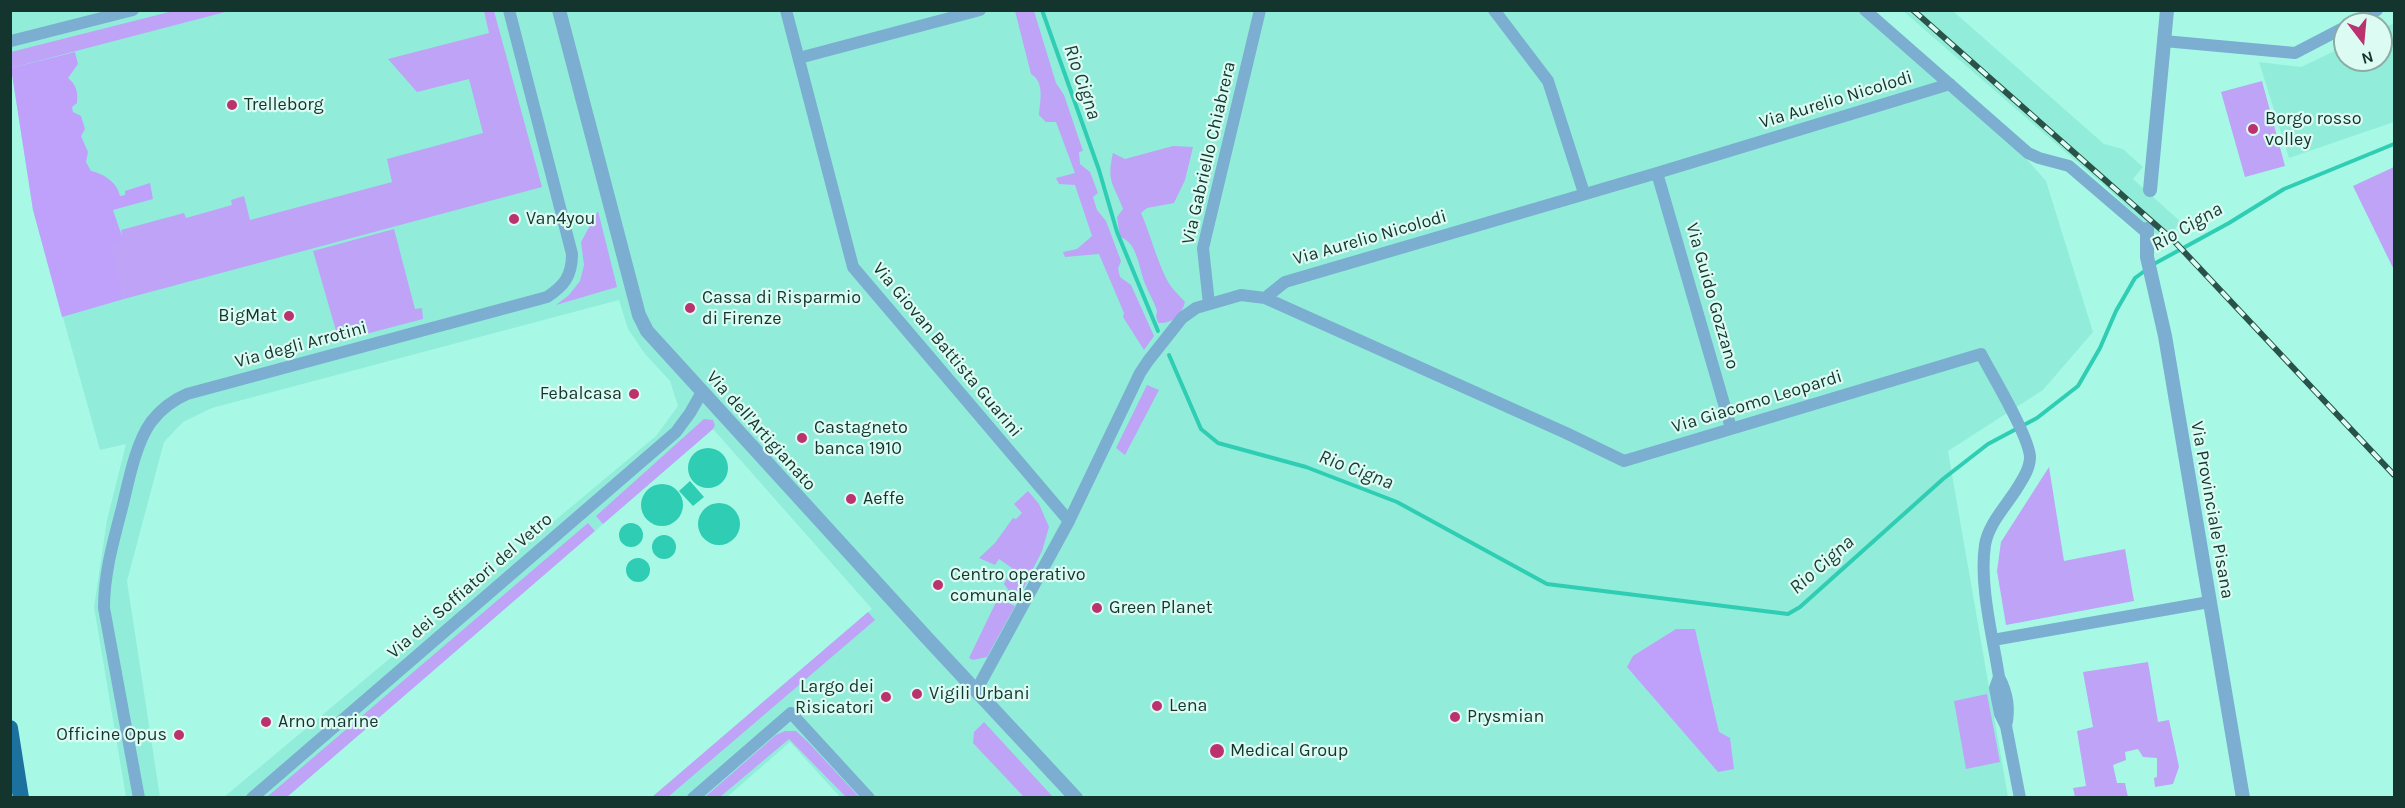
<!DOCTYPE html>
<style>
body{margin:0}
#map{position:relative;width:2405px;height:808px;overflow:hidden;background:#a7f9e6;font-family:Karla,sans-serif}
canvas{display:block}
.frame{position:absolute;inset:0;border:12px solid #13352e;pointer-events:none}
.north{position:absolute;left:2333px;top:12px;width:60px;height:60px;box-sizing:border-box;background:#dcfbf3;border:2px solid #8caca4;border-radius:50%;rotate:164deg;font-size:16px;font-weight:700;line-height:24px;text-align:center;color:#13352e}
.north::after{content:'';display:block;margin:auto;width:21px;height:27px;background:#bb326f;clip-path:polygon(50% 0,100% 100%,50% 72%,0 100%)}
</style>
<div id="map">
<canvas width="2405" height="808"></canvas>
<div class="frame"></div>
<div class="north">N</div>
</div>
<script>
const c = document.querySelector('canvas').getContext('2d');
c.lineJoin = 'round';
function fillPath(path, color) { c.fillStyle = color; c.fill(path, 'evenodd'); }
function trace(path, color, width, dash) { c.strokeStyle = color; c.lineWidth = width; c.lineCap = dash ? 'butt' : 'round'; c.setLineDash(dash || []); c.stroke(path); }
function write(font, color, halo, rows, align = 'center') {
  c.font = font + ' Karla,sans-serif'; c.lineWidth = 4.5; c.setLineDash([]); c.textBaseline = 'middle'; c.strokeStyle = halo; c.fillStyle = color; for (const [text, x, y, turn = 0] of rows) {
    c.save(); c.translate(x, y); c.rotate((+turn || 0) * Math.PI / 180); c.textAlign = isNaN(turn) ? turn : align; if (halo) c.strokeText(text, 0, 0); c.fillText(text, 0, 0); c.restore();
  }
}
fillPath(new Path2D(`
 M 10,11 L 1875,11 L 1966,90 L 2046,181 L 2093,332 L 2043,390 L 1948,451 L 2008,797 L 841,798 L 790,742 L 727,797 L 656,797 L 872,609 L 713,429 L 287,797 L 224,797 L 656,436 L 678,406 L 670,381 L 645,354 L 628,329 L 619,300 L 212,408 L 183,422 L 164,442 L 127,581 L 160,797 L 126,797 L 94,607 L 107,520 L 126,444 L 100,450 L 33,210 L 11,67 Z
 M 1903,11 L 1953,11 L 2104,144 L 2123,149 L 2143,167 L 2133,179 L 2181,222 L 2164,242 L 2107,188 Z
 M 2394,23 L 2394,122 L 2289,158 L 2259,62 L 2301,67 L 2345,46 L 2345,60 L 2381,60 L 2381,29 Z`), '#91edd9');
fillPath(new Path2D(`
 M 177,10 L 229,11 L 11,68 L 11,52 Z
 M 484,11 L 494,11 L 542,187 L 124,299 L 109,247 L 123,242 L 121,230 L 184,213 L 186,218 L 232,205 L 231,200 L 244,196 L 250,220 L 392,182 L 387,159 L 483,133 L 469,79 L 417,92 L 388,59 L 489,33 Z
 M 1015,11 L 1034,11 L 1056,83 L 1064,95 L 1083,151 L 1079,152 L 1080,164 L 1090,172 L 1098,193 L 1093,197 L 1097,210 L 1106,221 L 1121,261 L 1118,269 L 1120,277 L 1131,285 L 1154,336 L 1144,350 L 1123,317 L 1124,313 L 1099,254 L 1065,257 L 1063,252 L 1077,249 L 1092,236 L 1075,185 L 1059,184 L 1056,178 L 1075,173 L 1056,122 L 1046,122 L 1039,115 C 1040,102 1045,82 1031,74 Z
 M 2262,81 L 2285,166 L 2245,177 L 2221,92 Z
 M 1173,146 L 1193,147 L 1185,180 L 1174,203 L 1147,208 L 1141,213 C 1151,236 1156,258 1167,280 C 1171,288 1179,295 1185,302 C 1182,315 1172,324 1158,323 L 1156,316 L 1157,311 C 1154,301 1147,290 1144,281 C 1139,267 1137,242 1120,237 L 1117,217 L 1123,209 C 1114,184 1106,182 1113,153 L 1125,159 Z
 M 2394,167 L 2394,270 L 2353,186 Z
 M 598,211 L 617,287 L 556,305 L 569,295 L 580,281 L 584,265 L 581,242 Z
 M 394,229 L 415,309 L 422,308 L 423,319 L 339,341 L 313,251 Z
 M 1147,385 L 1159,390 L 1125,455 L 1116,448 Z
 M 704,419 L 713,420 L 715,425 L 713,429 L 603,524 L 596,516 Z
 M 2049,467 L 2064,561 L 2125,549 L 2134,601 L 2006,625 L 1997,571 L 2001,542 Z
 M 1028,491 L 1039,504 L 1049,527 L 1042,551 L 1017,601 L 1004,584 L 1012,568 L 999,559 L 995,565 L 979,558 L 995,543 L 1013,518 L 1016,519 L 1022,513 L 1014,504 Z
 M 588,523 L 595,531 L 287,797 L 267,797 Z
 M 998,598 L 1015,606 L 987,657 L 973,660 L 969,658 Z
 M 868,612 L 875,620 L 668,797 L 652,797 Z
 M 2148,662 L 2158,722 L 2169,720 L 2179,767 L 2173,784 L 2155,787 L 2154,778 L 2157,777 L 2157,758 L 2143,757 L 2138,749 L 2125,752 L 2126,760 L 2113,765 L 2117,783 L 2125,783 L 2128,797 L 2075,797 L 2073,788 L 2086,786 L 2077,731 L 2093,727 L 2083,672 Z
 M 1987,694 L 2000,762 L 1966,769 L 1954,701 Z
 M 984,722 L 1053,797 L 1024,797 L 973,743 L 974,732 Z
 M 785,731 L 796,731 L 809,743 L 859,797 L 846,797 L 789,739 L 720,797 L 705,797 L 776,735 Z`), '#bea3f7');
fillPath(new Path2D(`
 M 75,52 L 78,64 L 68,78 C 77,85 78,93 77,103 L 72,107 L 73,112 L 81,116 L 85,129 L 81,136 L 88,152 L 86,162 L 91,171 C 104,174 117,182 120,196 L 125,195 L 125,191 L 150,183 L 153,199 L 113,210 L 124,242 L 110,247 L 124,299 L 62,317 L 33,210 L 11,68 Z
 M 1676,629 L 1695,629 L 1719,732 L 1730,738 L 1734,769 L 1718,772 L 1627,667 L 1633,656 Z`), '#bfa1fc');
fillPath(new Path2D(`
 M688 468a20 20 0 1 1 40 0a20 20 0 1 1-40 0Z
 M 690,481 L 704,497 L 693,506 L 679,491 Z
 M641 505a21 21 0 1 1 42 0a21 21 0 1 1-42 0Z
 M698 524a21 21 0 1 1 42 0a21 21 0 1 1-42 0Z
 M619 535a12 12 0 1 1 24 0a12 12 0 1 1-24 0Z
 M652 547a12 12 0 1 1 24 0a12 12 0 1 1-24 0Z
 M626 570a12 12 0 1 1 24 0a12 12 0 1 1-24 0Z`), '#2fcdb3');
trace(new Path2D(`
 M 1042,10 L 1099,170 L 1117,232 L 1158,331
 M 2152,265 L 2229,223 L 2284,189 L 2394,144
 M 1169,355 L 1201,429 L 1218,443 L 1306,467 L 1397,502 L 1547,584 L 1788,614 L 1800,607 L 1943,479 L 1988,444 L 2037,418 L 2078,386 L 2100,348 L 2116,311 L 2135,278 L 2146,270`), '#2fcdb3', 4);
trace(new Path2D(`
 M 786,10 L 853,267 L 1069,521
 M 1494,10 L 1548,81 L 1584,193
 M 1865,10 L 2028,153 L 2039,158 L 2069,166 L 2146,232
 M 2351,24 L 2377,10
 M 11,41 L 133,10
 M 2164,41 L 2295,53 L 2345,27
 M 799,58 L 980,10
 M 1657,173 L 1731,428
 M 1265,298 L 1285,282 L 1657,173 L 1950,84
 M 1209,304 L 1203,248 L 1260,10
 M 1993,640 L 2209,602
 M 1999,677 L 1995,688 L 2000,714 L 2006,726 L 2020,798
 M 976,691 L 1069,521 L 1140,373 L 1148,361 L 1182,318 L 1196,308 L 1241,295 L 1265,298 L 1566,433 L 1624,461 L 1981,354 C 1992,375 2029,436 2030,457 C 2030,469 2022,480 2016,490 C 2005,507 1988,525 1985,545 C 1979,584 1993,638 1999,677 C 2007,692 2010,709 2006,726
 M 139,798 L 104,608 C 104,572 114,539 123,504 C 129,479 136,443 151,422 C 161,409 173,400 187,394 L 547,297 C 564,286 572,276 572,254 L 509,10
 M 252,798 L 676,432 L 690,413 L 702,392
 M 693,798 L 791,713 L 869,798`), '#7baed0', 12);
trace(new Path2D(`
 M 559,10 L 639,315 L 647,331 L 927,638 L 1076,798
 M 2150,190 L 2167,10
 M 2147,229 L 2147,257 L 2165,336 L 2243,798`), '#7baed0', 14);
trace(new Path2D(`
 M 10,728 L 21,798`), '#1c719e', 16);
const rail = new Path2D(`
 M 1913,10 L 2174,241 L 2394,475`);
trace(rail, '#295249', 6);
trace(rail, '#dcfbf3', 4, [11]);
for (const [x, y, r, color] of [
 [232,105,6,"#bb326f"],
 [2253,129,6,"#bb326f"],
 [514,219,6,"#bb326f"],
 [690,308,6,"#bb326f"],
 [289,316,6,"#bb326f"],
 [634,394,6,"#bb326f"],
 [802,438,6,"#bb326f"],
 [851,499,6,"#bb326f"],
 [938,585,6,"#bb326f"],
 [1097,608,6,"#bb326f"],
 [917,694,6,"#bb326f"],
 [886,697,6,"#bb326f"],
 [1157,706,6,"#bb326f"],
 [1455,717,6,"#bb326f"],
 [266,722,6,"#bb326f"],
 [179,735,6,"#bb326f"],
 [1217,751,8,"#bb326f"]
]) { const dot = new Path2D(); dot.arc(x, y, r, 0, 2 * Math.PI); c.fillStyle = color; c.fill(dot); trace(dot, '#dcfbf3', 2); }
write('18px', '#13352e', '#dcfbf3', [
 ["Via Aurelio Nicolodi",1836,100,-17],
 ["Via Gabriello Chiabrera",1209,153,-77],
 ["Via Aurelio Nicolodi",1370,238,-16],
 ["Via Guido Gozzano",1712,296,74],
 ["Via degli Arrotini",301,345,-15],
 ["Via Giovan Battista Guarini",947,350,50],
 ["Via Giacomo Leopardi",1757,402,-17],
 ["Via dell'Artigianato",761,431,48],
 ["Via Provinciale Pisana",2212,510,80],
 ["Via dei Soffiatori del Vetro",470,586,-41]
]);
write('18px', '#13352e', '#dcfbf3', [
 ["Trelleborg",244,105],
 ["Borgo rosso",2265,119],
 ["volley",2265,140],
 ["Van4you",526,219],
 ["Cassa di Risparmio",702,298],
 ["di Firenze",702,319],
 ["BigMat",277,316,"right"],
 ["Febalcasa",622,394,"right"],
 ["Castagneto",814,428],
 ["banca 1910",814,449],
 ["Aeffe",863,499],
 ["Centro operativo",950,575],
 ["comunale",950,596],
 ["Green Planet",1109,608],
 ["Largo dei",874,687,"right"],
 ["Risicatori",874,708,"right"],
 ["Vigili Urbani",929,694],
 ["Lena",1169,706],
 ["Prysmian",1467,717],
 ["Arno marine",278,722],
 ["Officine Opus",167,735,"right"],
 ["Medical Group",1230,751]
], 'left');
write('italic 20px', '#1c3b34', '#dcfbf3', [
 ["Rio Cigna",1082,82,71],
 ["Rio Cigna",2187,227,-30],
 ["Rio Cigna",1356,470,21],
 ["Rio Cigna",1822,565,-41]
]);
</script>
